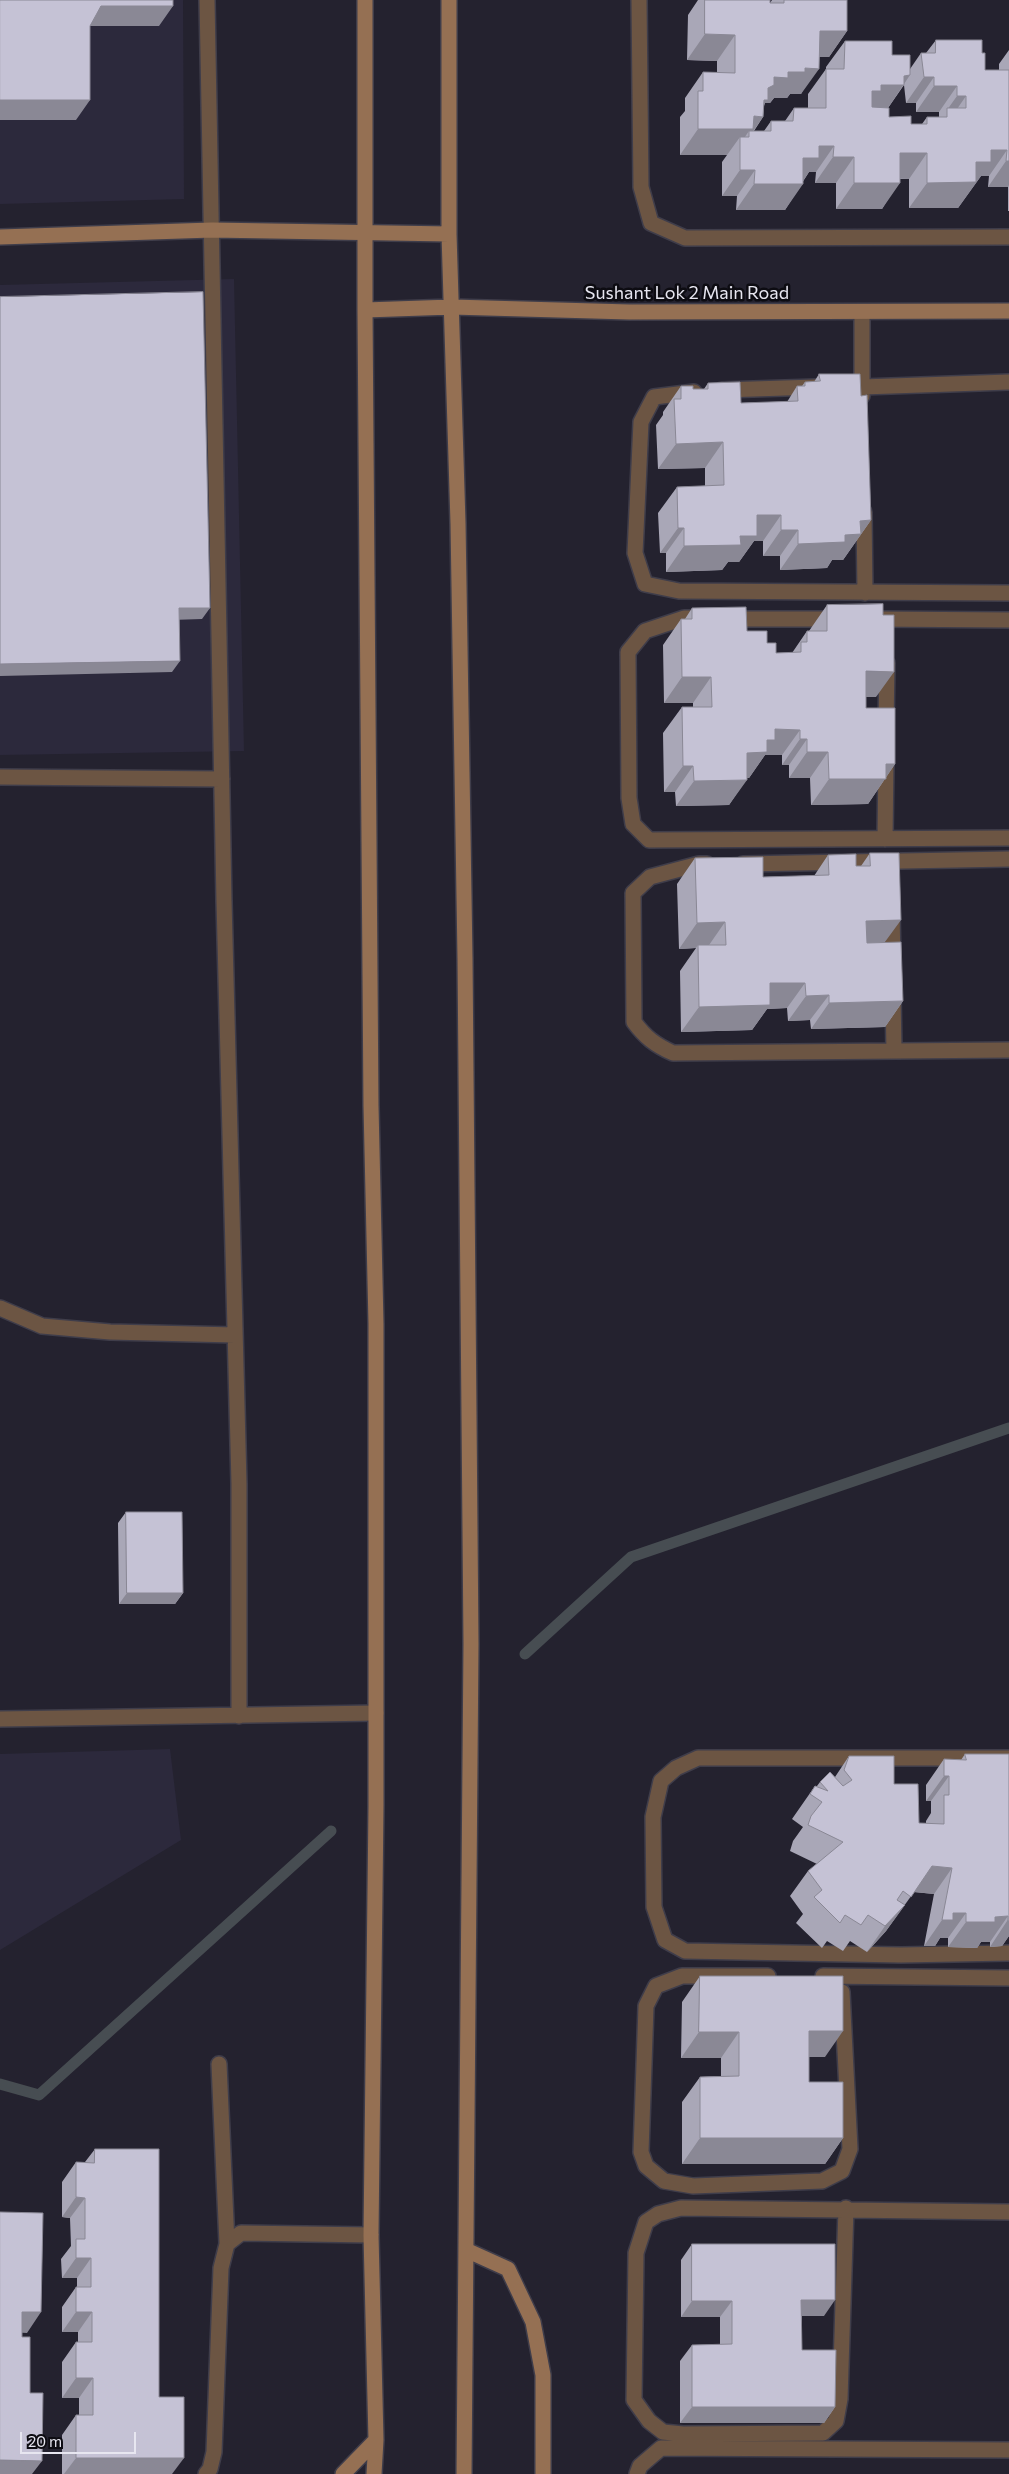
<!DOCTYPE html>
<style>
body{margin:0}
#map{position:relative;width:1009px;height:2474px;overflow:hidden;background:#24222f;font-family:Commissioner,sans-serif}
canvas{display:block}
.scale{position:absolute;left:20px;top:2432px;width:116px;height:22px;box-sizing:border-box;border:2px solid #e7e6f0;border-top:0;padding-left:6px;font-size:15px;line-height:18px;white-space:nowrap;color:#e7e6f0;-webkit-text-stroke:4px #0d0c12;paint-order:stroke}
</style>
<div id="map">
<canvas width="1009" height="2474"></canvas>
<div class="scale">20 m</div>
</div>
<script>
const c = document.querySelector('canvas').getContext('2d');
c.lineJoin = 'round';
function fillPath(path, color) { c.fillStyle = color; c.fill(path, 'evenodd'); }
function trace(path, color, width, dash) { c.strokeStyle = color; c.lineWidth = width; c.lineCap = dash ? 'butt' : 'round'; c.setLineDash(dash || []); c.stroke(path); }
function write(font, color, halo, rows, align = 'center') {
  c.font = font + ' Commissioner,sans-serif'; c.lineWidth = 5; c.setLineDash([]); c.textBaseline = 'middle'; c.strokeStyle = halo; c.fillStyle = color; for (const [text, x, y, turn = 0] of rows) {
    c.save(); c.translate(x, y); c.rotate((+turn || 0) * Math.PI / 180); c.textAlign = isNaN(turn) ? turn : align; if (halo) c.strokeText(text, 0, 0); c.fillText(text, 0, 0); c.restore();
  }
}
fillPath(new Path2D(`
 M 0,0 L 183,0 L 184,199 L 0,204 Z
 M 234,279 L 244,751 L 0,755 L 0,285 Z
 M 170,1749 L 181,1840 L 0,1950 L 0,1754 Z`), '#2c293c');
trace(new Path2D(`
 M 525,1654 L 631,1557 L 1009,1428
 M 0,2084 L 39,2095 L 331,1831`), '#474d52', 11);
const street = new Path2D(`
 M 207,0 L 224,901 L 239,1484 L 239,1716
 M 639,0 L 641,187 L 651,223 L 685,238 L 1009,237
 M 842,387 L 862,387 L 862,312
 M 722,390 L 816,387
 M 694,392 L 654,397 L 641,422 L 635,553 L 645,584 L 679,591 L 1009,593
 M 862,396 L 862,387 L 1009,382
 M 864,512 L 865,593
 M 704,618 L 684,618 L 645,631 L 628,652 L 629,798 L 633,824 L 649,840 L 1009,838
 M 727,619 L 837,619
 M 875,619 L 1009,620
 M 886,727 L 887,663
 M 0,777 L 222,779
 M 885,839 L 886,760
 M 707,864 L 699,864 L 650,877 L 633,893 L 634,1022 C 645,1037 655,1045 673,1053 L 1009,1050
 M 743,864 L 1009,859
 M 892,912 L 893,962
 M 893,995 L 894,1051
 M 0,1308 L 42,1326 L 110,1332 L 235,1335
 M 0,1719 L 376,1713
 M 1009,1758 L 698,1758 L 676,1768 L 661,1781 L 653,1817 L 654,1907 L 665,1940 L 685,1951 L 901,1955 L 1009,1953
 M 768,1976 L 682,1976 L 656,1986 L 646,2006 L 641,2152 L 646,2166 L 664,2181 L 693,2186 L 822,2181 L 842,2171 L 850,2149 L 842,1992
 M 823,1976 L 1009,1978
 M 219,2064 L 227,2244
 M 846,2208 L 840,2399 L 836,2421 L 823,2433 L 683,2434 L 663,2432 L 649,2421 L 634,2400 L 636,2253 L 646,2222 L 658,2214 L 681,2208 L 1009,2212
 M 206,2474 L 210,2469 L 214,2452 L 221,2268 L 227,2244 L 241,2233 L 371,2235
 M 637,2474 L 640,2466 L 661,2448 L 1009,2450`);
const secondary = new Path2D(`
 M 365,0 L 365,310 L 371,1106 L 376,1324 L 376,1806 L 371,2235 L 376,2440 L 374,2474
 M 449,0 L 449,234 L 458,523 L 465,958 L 471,1644 L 464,2474
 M 0,237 L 212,230 L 449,234
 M 365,310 L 452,307 L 629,312 L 1009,311
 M 466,2250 L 508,2269 L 533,2322 L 543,2375 L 543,2474
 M 343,2474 L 376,2440`);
trace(street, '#3f3d4a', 18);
trace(secondary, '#3f3d4a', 18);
trace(street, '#6c5543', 15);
trace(secondary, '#957053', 15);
fillPath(new Path2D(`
 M 698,0 L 770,0 L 770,3 L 772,0 L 847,0 L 847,31 L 829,57 L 819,57 L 801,94 L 790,94 L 787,98 L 774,98 L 770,103 L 765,103 L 764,106 L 763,117 L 754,131 L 764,131 L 771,121 L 785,121 L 794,108 L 808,108 L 808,94 L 826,69 L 826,67 L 845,41 L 892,55 L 910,69 L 921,53 L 926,53 L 936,40 L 982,53 L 985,70 L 999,70 L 999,64 L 1009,50 L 1009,211 L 1008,211 L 1008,187 L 988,187 L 989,176 L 981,176 L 958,208 L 909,208 L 909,179 L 900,179 L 882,209 L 836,209 L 836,183 L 815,183 L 816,172 L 809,172 L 785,210 L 736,210 L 737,196 L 722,196 L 722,162 L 727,155 L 680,155 L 680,117 L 685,111 L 685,98 L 703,72 L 717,72 L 717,61 L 687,60 L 688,15 ZM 904,85 L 906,103 L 916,103 L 916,112 L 939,112 L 939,117 L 927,117 L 922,124 L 911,124 L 889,117 L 888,108 Z
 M 819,374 L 861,396 L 871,520 L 843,560 L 832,560 L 827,568 L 780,570 L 780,556 L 763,556 L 763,541 L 754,541 L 739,562 L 728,562 L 722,570 L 666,572 L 666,553 L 660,553 L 658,513 L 677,487 L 705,486 L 705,468 L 658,469 L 656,425 L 663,415 L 663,412 L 681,386 L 693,389 L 704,389 L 708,383 L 741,403 L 787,402 L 797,386 L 802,386 L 805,382 L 814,382 Z
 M 827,605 L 876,697 L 866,697 L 866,708 L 895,764 L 868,804 L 811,805 L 810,778 L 789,778 L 789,765 L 782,765 L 782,755 L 765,755 L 749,778 L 747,778 L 729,805 L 676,806 L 675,792 L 664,792 L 663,733 L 682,707 L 693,707 L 693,703 L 664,703 L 663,645 L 681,619 L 685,619 L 692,608 L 747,631 L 767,643 L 776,653 L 792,653 L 807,631 L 809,631 Z
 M 870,853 L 885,942 L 903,1001 L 885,1027 L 811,1029 L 810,1020 L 788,1021 L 787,1008 L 767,1009 L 752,1030 L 681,1032 L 680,971 L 696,948 L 679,949 L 677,884 L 695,858 L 763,877 L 814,876 L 828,855 L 856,866 L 861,866 Z
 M 126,1512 L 183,1593 L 175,1604 L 119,1604 L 118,1523 Z
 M 965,1754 L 1009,1754 L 1009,1936 L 1002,1946 L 990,1947 L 990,1942 L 981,1942 L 977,1948 L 948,1947 L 948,1938 L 940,1938 L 935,1946 L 924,1946 L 934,1894 L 914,1892 L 886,1931 L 867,1952 L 850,1941 L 843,1951 L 827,1941 L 822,1948 L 796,1923 L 803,1914 L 790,1896 L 808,1871 L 817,1864 L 790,1851 L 793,1841 L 803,1827 L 792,1819 L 815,1786 L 817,1786 L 820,1782 L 835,1777 L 849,1756 L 894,1784 L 919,1823 L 926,1823 L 926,1821 L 931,1813 L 931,1801 L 926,1801 L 926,1785 L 944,1759 L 961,1760 Z
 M 700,1976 L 825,2057 L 809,2057 L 809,2082 L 843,2138 L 825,2164 L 682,2164 L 682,2102 L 700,2077 L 721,2076 L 721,2058 L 681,2058 L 682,2002 Z
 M 95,2149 L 159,2397 L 172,2474 L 62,2474 L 62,2435 L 76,2415 L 79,2415 L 79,2398 L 62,2398 L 62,2362 L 76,2342 L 78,2342 L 78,2332 L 62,2332 L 62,2307 L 76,2287 L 77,2287 L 77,2278 L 62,2278 L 61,2259 L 71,2246 L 70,2218 L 62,2217 L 62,2182 L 76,2162 L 85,2162 Z
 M 692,2244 L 824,2316 L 802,2316 L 802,2350 L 835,2407 L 824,2423 L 680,2423 L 680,2361 L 692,2345 L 720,2345 L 720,2317 L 681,2317 L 681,2260 Z`), '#a9a7b7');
fillPath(new Path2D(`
 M 101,6 L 173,6 L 159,26 L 87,26 Z
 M 820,31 L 847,31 L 829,57 L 802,57 Z
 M 705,34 L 735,35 L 717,61 L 687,60 Z
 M 805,68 L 819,69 L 801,94 L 790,94 L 787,98 L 774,98 L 770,103 L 765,103 L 756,117 L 763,117 L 749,137 L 749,131 L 740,144 L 740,137 L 727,155 L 680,155 L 698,129 L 761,103 L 774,77 L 788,72 Z
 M 910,75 L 886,111 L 854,117 L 872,91 L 881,85 L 904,76 Z
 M 924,77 L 934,77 L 916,103 L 906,103 Z
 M 934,86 L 957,86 L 939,112 L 916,112 Z
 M 957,96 L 966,96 L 948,122 L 947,110 Z
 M 0,100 L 90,100 L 76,120 L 0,120 Z
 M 819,146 L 834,146 L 816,172 L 809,172 L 801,184 L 803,184 L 785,210 L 736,210 L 754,184 L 803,158 Z
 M 991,150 L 1007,150 L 989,176 L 981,176 L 958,208 L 909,208 L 927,183 L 976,162 Z
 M 900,153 L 927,153 L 909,179 L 882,178 Z
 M 833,157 L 854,157 L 836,183 L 815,183 Z
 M 1006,161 L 1009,161 L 1009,185 L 1008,187 L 988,187 Z
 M 740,170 L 755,170 L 737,196 L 722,196 Z
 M 854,183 L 900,183 L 882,209 L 836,209 Z
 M 723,442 L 705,468 L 658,469 L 676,444 Z
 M 757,515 L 781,515 L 763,541 L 754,541 L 739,562 L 728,562 L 722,570 L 666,572 L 684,546 Z
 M 871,520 L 843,560 L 832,560 L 827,568 L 780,570 L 798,544 L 845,535 L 860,521 Z
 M 678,528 L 684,528 L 666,553 L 660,553 Z
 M 781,530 L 798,530 L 780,556 L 763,556 Z
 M 179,608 L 210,608 L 202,619 L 171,620 Z
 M 180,661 L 172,672 L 0,676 L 0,664 Z
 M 866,671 L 894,672 L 876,697 L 848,697 Z
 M 682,677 L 711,677 L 693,703 L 664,703 Z
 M 775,729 L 800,730 L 782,755 L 765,755 L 749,778 L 729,778 L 747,753 Z
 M 800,739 L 807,739 L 789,765 L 782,765 Z
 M 807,752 L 828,752 L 810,778 L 789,778 Z
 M 886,764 L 895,764 L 868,804 L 811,805 L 829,779 Z
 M 683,766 L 693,766 L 675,792 L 664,792 Z
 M 747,780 L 729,805 L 676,806 L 694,781 Z
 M 901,920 L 882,946 L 848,947 L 866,921 Z
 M 725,922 L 707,948 L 698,945 L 696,948 L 679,949 L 697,923 Z
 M 770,983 L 805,983 L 787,1008 L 767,1009 L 752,1030 L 681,1032 L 699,1007 Z
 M 829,995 L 810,1020 L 788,1021 L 806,996 Z
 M 903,1001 L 885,1027 L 811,1029 L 829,1003 Z
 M 127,1593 L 183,1593 L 175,1604 L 119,1604 Z
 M 944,1776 L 949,1776 L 931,1801 L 926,1801 Z
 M 932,1866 L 952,1868 L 934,1894 L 914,1892 L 893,1922 Z
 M 905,1905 L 886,1931 L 867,1952 L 885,1926 Z
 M 953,1913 L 966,1913 L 948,1938 L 940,1938 L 935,1946 L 924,1946 L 942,1920 Z
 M 1008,1916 L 990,1942 L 981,1942 L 977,1948 L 948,1947 L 966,1922 L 995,1917 Z
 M 1009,1918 L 1009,1936 L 1002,1946 L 990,1947 Z
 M 809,2031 L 843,2031 L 825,2057 L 791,2057 Z
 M 699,2032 L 739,2032 L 721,2058 L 681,2058 Z
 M 700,2138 L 843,2138 L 825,2164 L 682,2164 Z
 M 76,2197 L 85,2198 L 70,2218 L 62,2217 Z
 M 76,2258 L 91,2258 L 77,2278 L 62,2278 Z
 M 801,2300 L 835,2300 L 824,2316 L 790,2316 Z
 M 692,2301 L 732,2301 L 720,2317 L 681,2317 Z
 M 22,2312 L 41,2312 L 27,2333 L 8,2332 Z
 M 76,2312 L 92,2312 L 78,2332 L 62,2332 Z
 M 76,2378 L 93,2378 L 79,2398 L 62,2398 Z
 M 692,2407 L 835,2407 L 824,2423 L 680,2423 Z
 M 76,2458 L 184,2458 L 172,2474 L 64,2474 Z
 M 0,2460 L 42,2461 L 32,2474 L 0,2474 Z`), '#8a8895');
const building = new Path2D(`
 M 0,0 L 173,0 L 173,6 L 101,6 L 90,26 L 90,100 L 0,100 Z
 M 705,0 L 770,0 L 770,3 L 784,3 L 784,0 L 847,0 L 847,31 L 820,31 L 819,69 L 805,68 L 805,72 L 788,72 L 788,78 L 774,77 L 774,85 L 768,88 L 768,100 L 764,100 L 763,117 L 754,116 L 753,129 L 698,129 L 698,91 L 703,91 L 703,72 L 735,73 L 735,35 L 705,34 Z
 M 936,40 L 982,40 L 982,53 L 985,53 L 985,70 L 1009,70 L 1009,161 L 1006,161 L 1007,150 L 991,150 L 991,162 L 976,162 L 976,182 L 927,183 L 927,153 L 900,153 L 900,183 L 854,183 L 854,157 L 833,157 L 834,146 L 819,146 L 819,158 L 803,158 L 803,184 L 754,184 L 755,170 L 740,170 L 740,137 L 749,137 L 749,131 L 771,131 L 771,121 L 793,121 L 794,108 L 826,108 L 826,69 L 844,69 L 845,41 L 892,41 L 892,55 L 910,55 L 910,75 L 904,76 L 904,85 L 881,85 L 881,91 L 872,91 L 872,107 L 889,108 L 889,117 L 911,116 L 911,124 L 927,124 L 927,117 L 947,117 L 947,108 L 966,108 L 966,96 L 957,96 L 957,86 L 934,86 L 934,77 L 924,77 L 921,53 L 935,53 Z
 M 203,292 L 210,608 L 179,608 L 180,661 L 0,664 L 0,297 Z
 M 819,374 L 860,374 L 861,396 L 867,395 L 871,520 L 860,521 L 861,534 L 845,535 L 845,542 L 798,544 L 798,530 L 781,530 L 781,515 L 757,515 L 757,536 L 740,536 L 741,545 L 684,546 L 684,528 L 678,528 L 677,487 L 724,485 L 723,442 L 676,444 L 674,399 L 681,399 L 681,386 L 693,386 L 693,389 L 708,389 L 708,383 L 740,382 L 741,403 L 798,401 L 797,386 L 805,386 L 805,382 L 820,381 Z
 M 883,604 L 883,615 L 894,615 L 894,672 L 866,671 L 866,708 L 895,708 L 895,764 L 886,764 L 886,779 L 829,779 L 828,752 L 807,752 L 807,739 L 800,739 L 800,730 L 775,729 L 775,740 L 767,740 L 767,752 L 747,753 L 747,780 L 694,781 L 693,766 L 683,766 L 682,707 L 712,707 L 711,677 L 682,677 L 681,619 L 692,619 L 692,608 L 746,607 L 747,631 L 767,631 L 767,643 L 776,643 L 776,653 L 801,652 L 801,642 L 807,642 L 807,631 L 827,631 L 827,605 Z
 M 870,853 L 899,853 L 901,920 L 866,921 L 867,943 L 901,942 L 903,1001 L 829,1003 L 829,995 L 806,996 L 805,983 L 770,983 L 770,1005 L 699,1007 L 698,945 L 726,945 L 725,922 L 697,923 L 695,858 L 763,857 L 763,877 L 829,875 L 828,855 L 856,854 L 856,866 L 870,866 Z
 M 126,1512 L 182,1512 L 183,1593 L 127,1593 Z
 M 965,1754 L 1009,1754 L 1009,1921 L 1008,1921 L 1008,1916 L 995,1917 L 995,1922 L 966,1922 L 966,1913 L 953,1913 L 953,1920 L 942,1920 L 952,1868 L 932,1866 L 911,1897 L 903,1891 L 897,1900 L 905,1905 L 885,1926 L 868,1915 L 861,1925 L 845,1915 L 840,1923 L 814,1897 L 822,1890 L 808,1871 L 843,1842 L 808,1825 L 811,1816 L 822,1802 L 810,1794 L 815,1786 L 828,1791 L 820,1782 L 830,1772 L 843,1786 L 852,1780 L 844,1770 L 849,1756 L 894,1756 L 894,1784 L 918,1784 L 919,1823 L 944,1824 L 944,1795 L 949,1795 L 949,1776 L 944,1776 L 944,1759 L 966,1760 Z
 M 700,1976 L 843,1976 L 843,2031 L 809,2031 L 809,2082 L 843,2082 L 843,2138 L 700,2138 L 700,2077 L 739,2076 L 739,2032 L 699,2032 Z
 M 95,2149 L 159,2149 L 159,2397 L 184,2397 L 184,2458 L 76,2458 L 76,2415 L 93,2415 L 93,2378 L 76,2378 L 76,2342 L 92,2342 L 92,2312 L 76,2312 L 76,2287 L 91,2287 L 91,2258 L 76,2258 L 76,2239 L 85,2239 L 85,2198 L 76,2197 L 76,2162 L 94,2163 Z
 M 0,2212 L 43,2213 L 41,2312 L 22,2312 L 22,2337 L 30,2337 L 30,2393 L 43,2393 L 42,2461 L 0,2460 Z
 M 692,2244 L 835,2244 L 835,2300 L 801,2300 L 802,2350 L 836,2350 L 835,2407 L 692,2407 L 692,2345 L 732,2344 L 732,2301 L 692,2301 Z`);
fillPath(building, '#c5c2d5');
trace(building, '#8a8895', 1);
write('18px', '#e7e6f0', '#0d0c12', [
 ["Sushant Lok 2 Main Road",687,293]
]);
</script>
